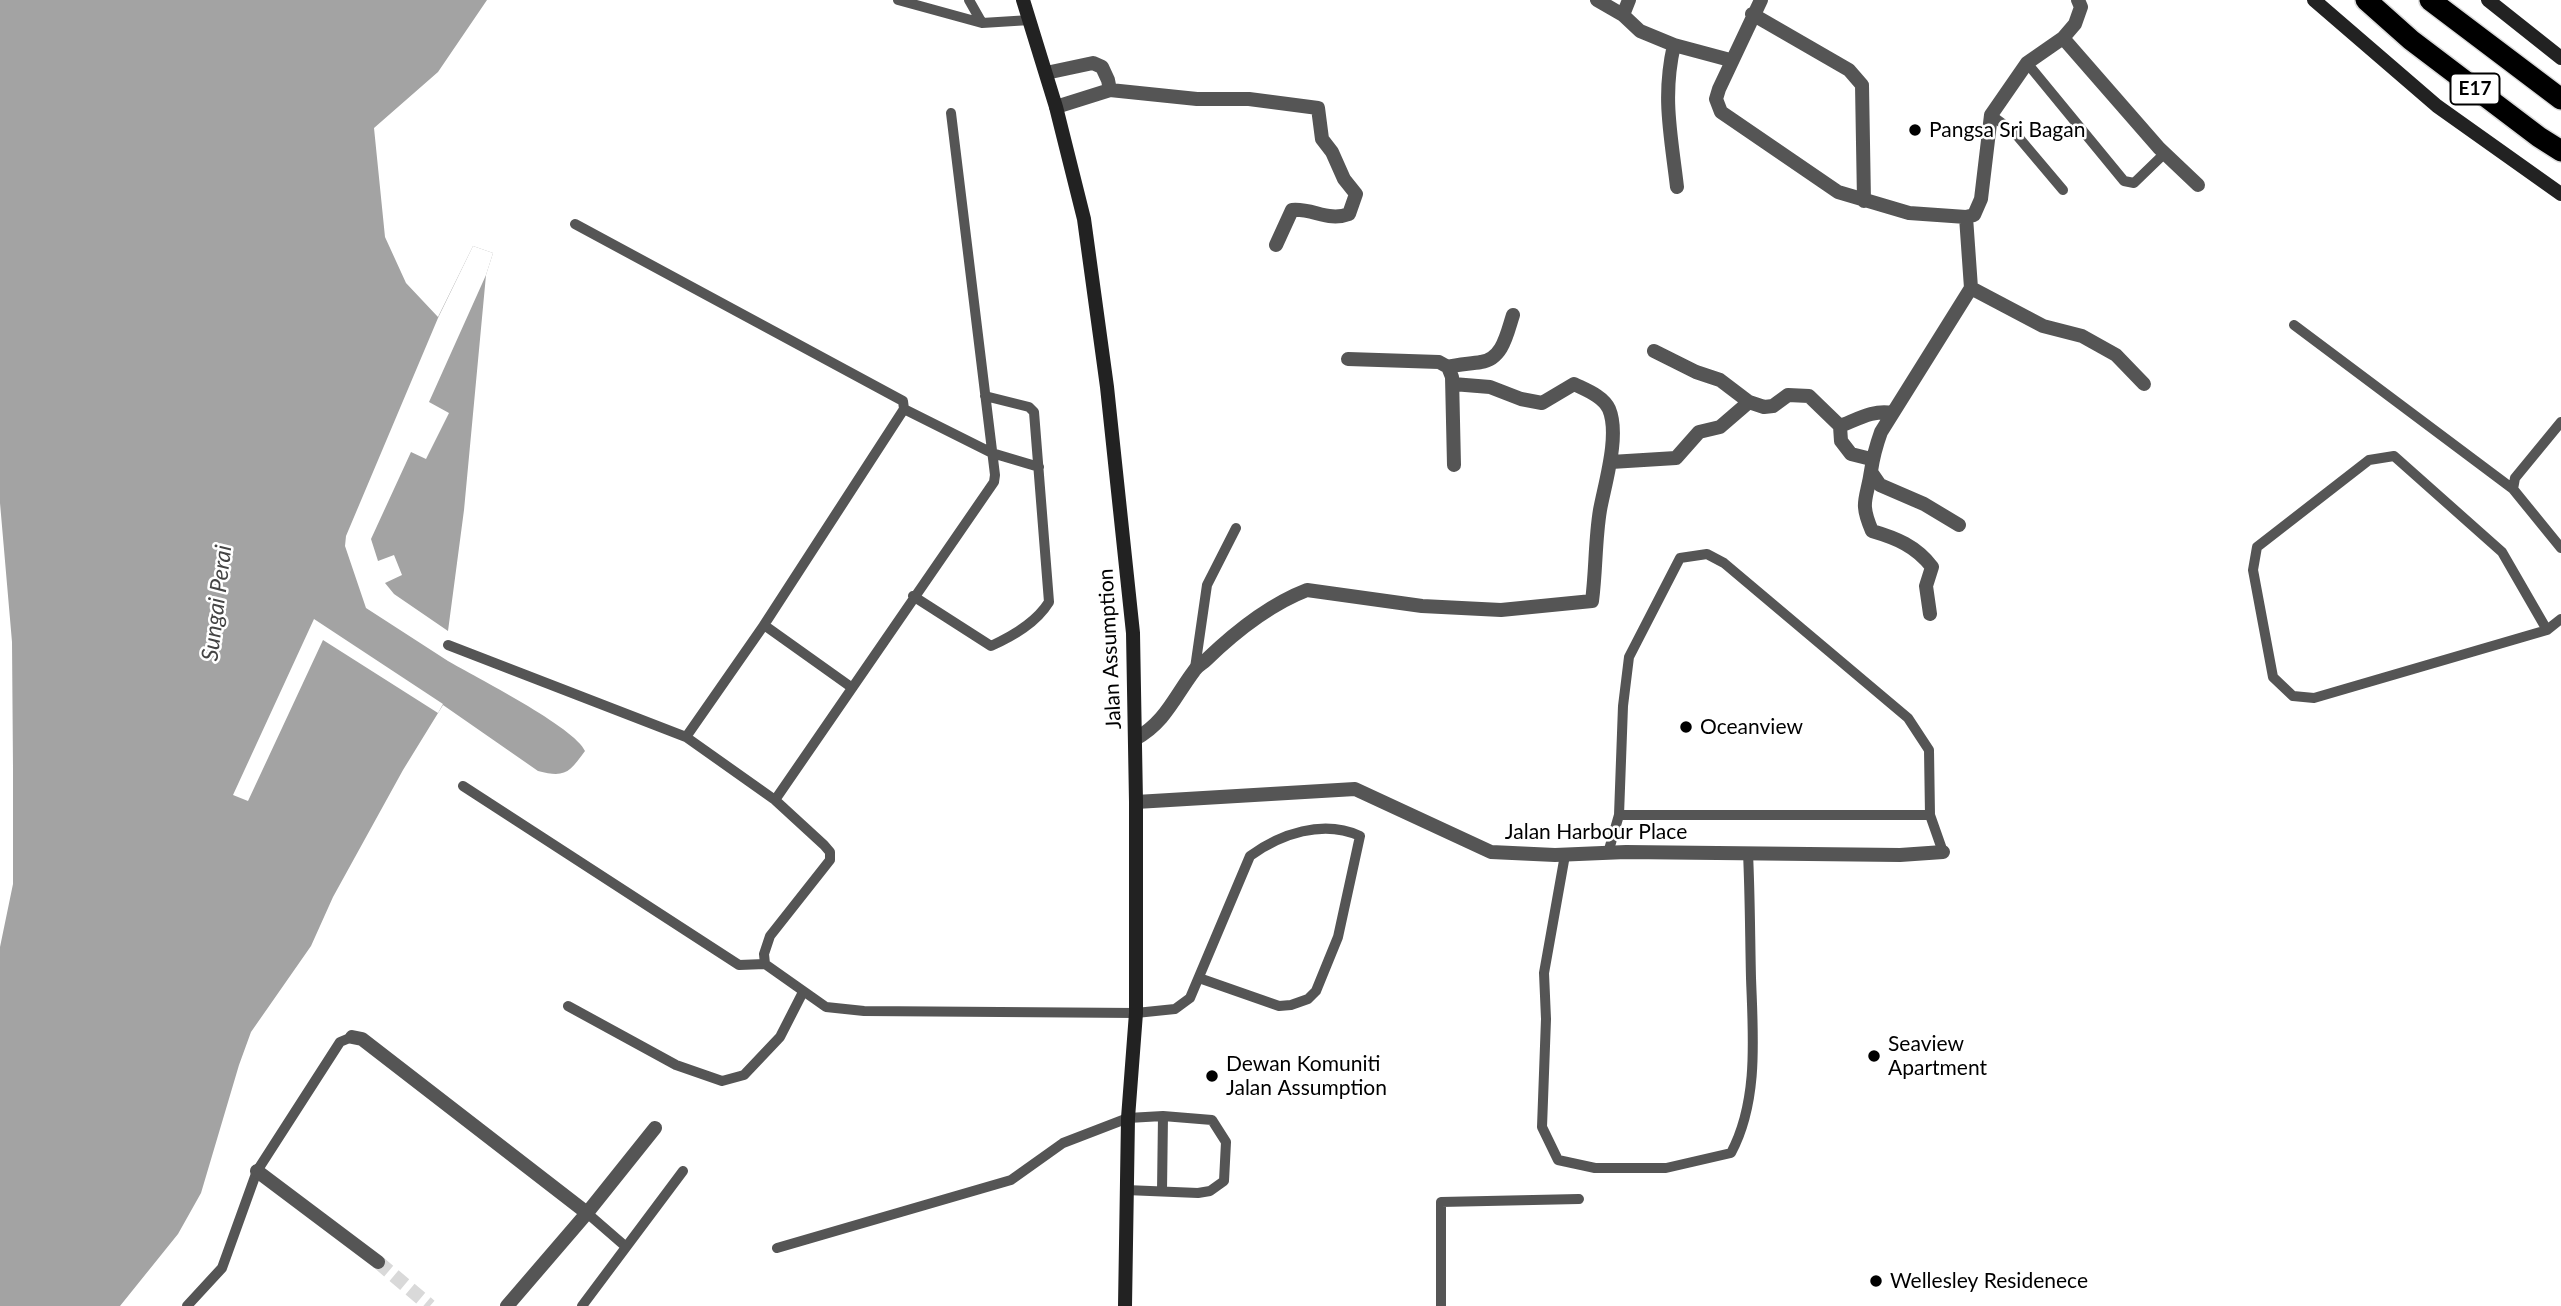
<!DOCTYPE html>
<style>
body{margin:0}
canvas{display:block;background:#fff}
</style>
<canvas width="2561" height="1306"></canvas>
<script>
const c = document.querySelector('canvas').getContext('2d');
c.lineJoin = 'round';
function fillPath(path, color) { c.fillStyle = color; c.fill(path, 'evenodd'); }
function trace(path, color, width, dash) { c.strokeStyle = color; c.lineWidth = width; c.lineCap = dash ? 'butt' : 'round'; c.setLineDash(dash || []); c.stroke(path); }
function write(font, color, halo, rows, align = 'center') {
  c.font = font + ' Lato,sans-serif'; c.lineWidth = 5; c.setLineDash([]); c.textBaseline = 'middle'; c.strokeStyle = halo; c.fillStyle = color; for (const [text, x, y, turn = 0] of rows) {
    c.save(); c.translate(x, y); c.rotate((+turn || 0) * Math.PI / 180); c.textAlign = isNaN(turn) ? turn : align; if (halo) c.strokeText(text, 0, 0); c.fillText(text, 0, 0); c.restore();
  }
}
fillPath(new Path2D(`
 M 0,0 L 487,0 L 438,72 L 374,128 L 385,237 L 406,283 L 438,317 L 473,246 L 493,253 L 486,275 L 464,510 L 448,631 L 448,661 C 474,676 576,728 585,751 C 569,773 565,778 538,771 L 443,705 L 403,770 L 333,897 L 311,946 L 251,1032 L 239,1065 L 201,1193 L 178,1234 L 120,1306 L 0,1306 L 0,947 L 13,884 L 13,769 L 12,642 L 0,503 Z`), '#a3a3a3');
fillPath(new Path2D(`
 M 473,246 L 493,253 L 486,275 L 429,402 L 449,413 L 426,459 L 411,452 L 371,539 L 378,561 L 394,555 L 402,575 L 385,583 L 394,594 L 448,631 L 448,661 L 366,608 L 345,546 L 346,536 L 438,318 Z
 M 314,619 L 443,704 L 438,713 L 323,640 L 248,801 L 233,795 Z`), '#fff');
trace(new Path2D(`
 M 378,1262 L 430,1306`), '#d9d9d9', 14, [14, 7]);
const highway = new Path2D(`
 M 2366,0 L 2411,40 L 2539,137 L 2561,151
 M 2430,0 L 2561,99`);
trace(highway, '#dbdbdb', 24);
trace(new Path2D(`
 M 898,0 L 982,23 L 1030,20
 M 969,0 L 982,23
 M 2027,63 L 2124,181 L 2134,183 L 2165,153
 M 1991,115 L 2014,132 L 2063,190
 M 575,224 L 903,401 L 904,409 L 764,625 L 686,737
 M 2294,325 L 2513,489
 M 904,409 L 992,453 L 1039,467
 M 2561,422 L 2515,478 L 2513,489 L 2561,548
 M 913,596 L 991,646 C 1013,636 1036,623 1049,602 L 1034,412 L 1029,407 L 985,396
 M 764,625 L 851,687
 M 2547,630 L 2502,552 L 2394,456 L 2369,460 L 2257,547 L 2253,570 L 2273,677 L 2293,696 L 2314,698 L 2547,630 L 2561,619
 M 448,645 L 686,737 L 775,800 L 824,845 L 830,852 L 830,860 L 770,936 L 764,954 L 765,964 L 826,1007 L 864,1011 L 1136,1013 L 1175,1009 L 1190,998 L 1250,856 C 1280,834 1323,819 1360,836 L 1338,937 L 1316,991 L 1308,999 L 1291,1005 L 1279,1006 L 1199,978
 M 1195,668 L 1207,585 L 1236,528
 M 463,786 L 739,965 L 765,964
 M 775,800 L 994,482 L 995,475 L 951,113
 M 1619,815 L 1930,815
 M 1608,853 L 1619,815 L 1623,706 L 1629,657 L 1680,558 L 1707,554 L 1724,563 L 1908,718 L 1929,750 L 1930,815 L 1943,852
 M 1565,855 L 1544,973 L 1546,1019 L 1542,1127 L 1558,1160 L 1595,1168 L 1666,1168 L 1731,1153 C 1759,1101 1753,1035 1751,978 C 1750,936 1750,895 1748,853
 M 568,1006 L 676,1065 L 722,1081 L 744,1075 L 780,1037 L 803,992
 M 1162,1191 L 1163,1116
 M 587,1213 L 625,1246
 M 777,1248 L 1011,1180 L 1063,1143 L 1128,1118 L 1163,1116 L 1212,1120 L 1226,1142 L 1224,1181 L 1210,1191 L 1198,1193 L 1126,1190
 M 187,1306 L 222,1268 L 257,1171 L 340,1042 L 352,1037
 M 582,1306 L 683,1171
 M 1441,1306 L 1441,1202 L 1579,1199`), '#555', 10);
trace(new Path2D(`
 M 1597,0 L 1623,15 L 1640,31 L 1674,45 L 1730,60
 M 1761,0 L 1719,89 L 1716,99 L 1721,112 L 1838,192 L 1909,213 L 1966,217 L 1974,215 L 1981,199 L 1991,115 L 2027,63 L 2063,38 L 2075,24 L 2081,7 L 2078,0
 M 1752,14 L 1849,70 L 1862,85 L 1864,201
 M 1623,15 L 1629,0
 M 2063,38 L 2159,148 L 2198,185
 M 1674,45 C 1662,97 1671,135 1677,187
 M 1046,73 L 1093,63 L 1102,67 L 1108,80 L 1110,90
 M 1056,107 L 1110,90 L 1197,99 L 1249,99 L 1318,108 L 1322,139 L 1332,152 L 1344,179 L 1356,194 L 1349,214 C 1328,222 1313,208 1292,210 L 1276,245
 M 1966,217 L 1971,288 L 2043,326 L 2082,336 L 2116,355 L 2144,384
 M 1654,351 L 1696,372 L 1720,380 L 1749,402 L 1764,407 L 1773,406 L 1788,395 L 1809,396 L 1840,426 L 1841,441 L 1851,454 L 1871,459
 M 1348,359 L 1439,362 L 1448,367 L 1452,377 L 1454,465
 M 1448,367 C 1458,364 1470,364 1481,362 C 1503,359 1507,333 1513,315
 M 1840,426 C 1856,420 1874,409 1892,413
 M 1611,462 L 1676,458 L 1699,432 L 1720,427 L 1749,402
 M 1871,472 L 1880,485 L 1924,504 L 1959,525
 M 1930,614 L 1926,586 L 1932,567 C 1916,546 1896,538 1872,531 C 1859,501 1867,500 1871,471 C 1873,457 1876,446 1881,432 L 1971,288
 M 1135,739 C 1165,723 1175,696 1194,671 C 1197,666 1202,664 1206,660 C 1235,632 1268,605 1307,590 L 1422,606 L 1501,610 L 1592,601 C 1596,571 1595,540 1600,510 C 1605,483 1620,435 1609,409 C 1603,396 1586,390 1574,384 L 1542,403 L 1521,399 L 1490,387 L 1453,384
 M 1136,802 L 1355,789 L 1491,852 L 1555,855 L 1626,852 L 1900,855 L 1943,852
 M 352,1037 L 362,1039 L 587,1213
 M 257,1171 L 378,1262
 M 507,1306 L 587,1213 L 655,1128`), '#555', 14);
trace(new Path2D(`
 M 1023,0 L 1056,107 L 1084,219 L 1107,387 L 1133,633 L 1136,802 L 1136,1013 L 1128,1118 L 1125,1306
 M 2314,0 L 2437,106 L 2561,194
 M 2488,0 L 2561,58`), '#222', 14);
trace(highway, '#000', 21);
for (const [x, y, r, color] of [
 [1915,130,7,"#000"],
 [1686,727,7,"#000"],
 [1874,1056,7,"#000"],
 [1212,1076,7,"#000"],
 [1876,1281,7,"#000"]
]) { const dot = new Path2D(); dot.arc(x, y, r, 0, 2 * Math.PI); c.fillStyle = color; c.fill(dot); trace(dot, '#fff', 2.5); }
for (const [x, y, w] of [
 [2475,89,49]
]) { const box = new Path2D(); box.roundRect(x - w / 2, y - 15.5, w, 31, 5); c.fillStyle = '#fff'; c.fill(box); trace(box, '#000', 2); }
write('bold 19px', '#000', null, [
 ["E17",2475,89]
]);
write('21px', '#000', '#fff', [
 ["Pangsa Sri Bagan",1929,130],
 ["Oceanview",1700,727],
 ["Seaview",1888,1044],
 ["Apartment",1888,1068],
 ["Dewan Komuniti",1226,1064],
 ["Jalan Assumption",1226,1088],
 ["Wellesley Residenece",1890,1281]
], 'left');
write('21px', '#000', '#fff', [
 ["Jalan Assumption",1110,649,-93],
 ["Jalan Harbour Place",1596,832]
]);
write('italic 23px', '#444', '#fff', [
 ["Sungai Perai",217,603,-83]
]);
</script>
